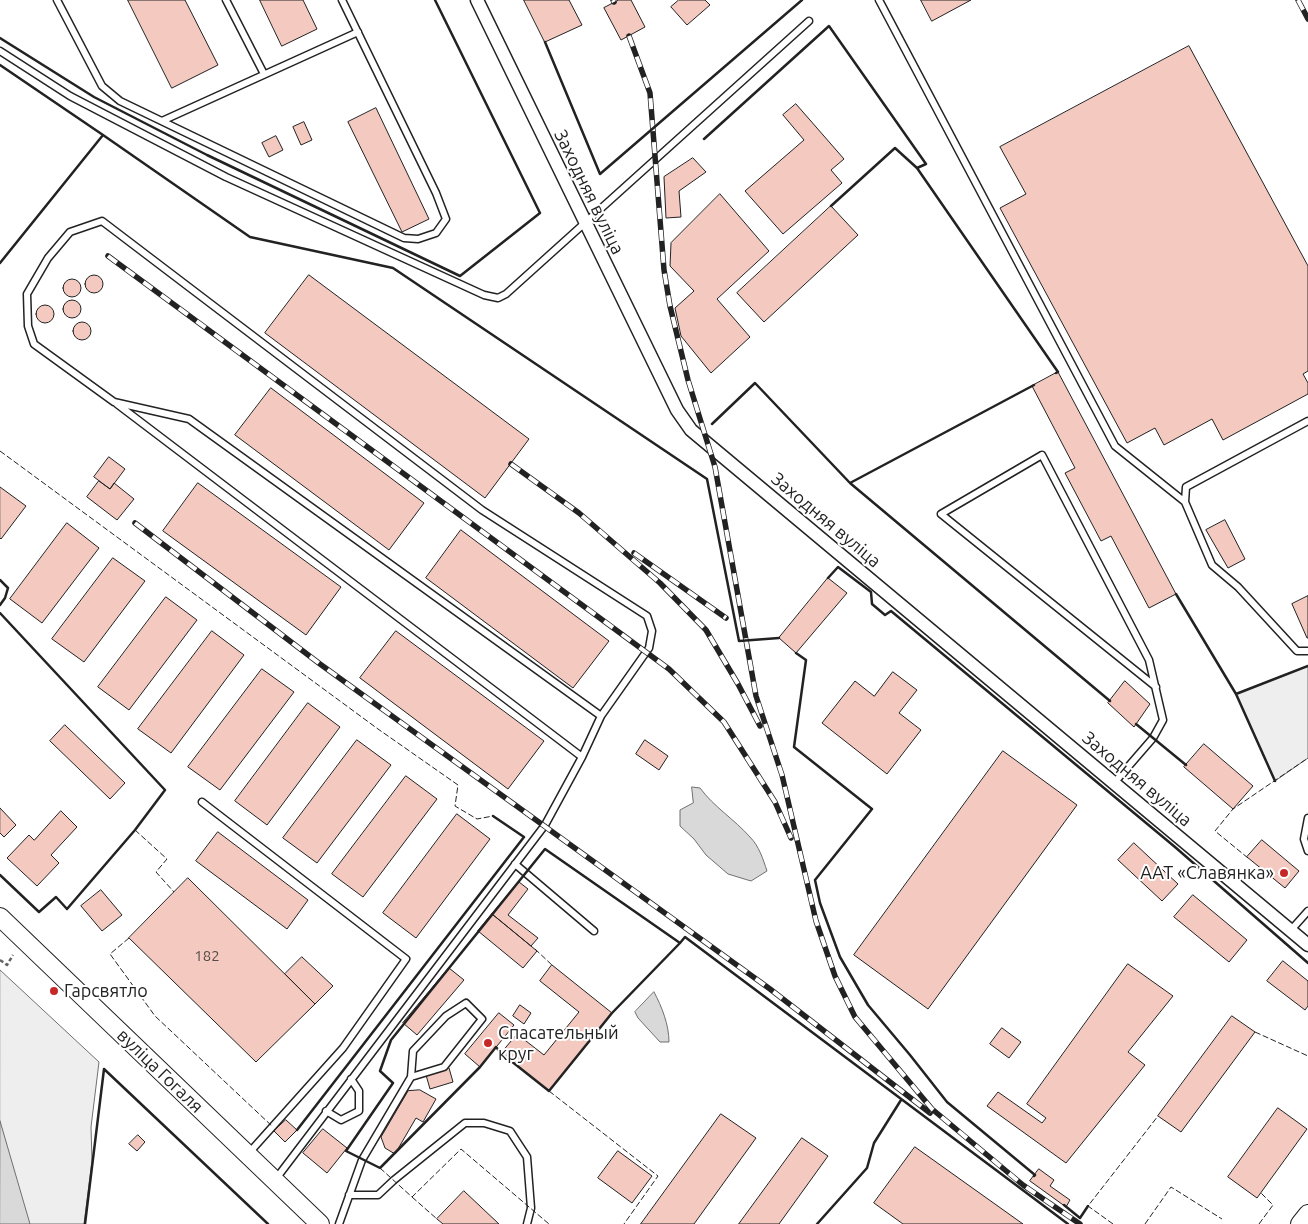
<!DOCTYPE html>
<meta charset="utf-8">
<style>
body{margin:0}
canvas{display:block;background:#fff}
</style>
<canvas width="1308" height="1224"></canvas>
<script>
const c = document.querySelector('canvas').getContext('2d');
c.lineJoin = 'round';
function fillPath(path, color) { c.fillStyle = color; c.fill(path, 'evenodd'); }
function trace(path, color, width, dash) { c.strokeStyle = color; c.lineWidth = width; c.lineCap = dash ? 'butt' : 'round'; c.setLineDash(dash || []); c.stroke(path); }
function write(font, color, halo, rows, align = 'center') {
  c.font = font + ' Ubuntu,sans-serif'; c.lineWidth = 4; c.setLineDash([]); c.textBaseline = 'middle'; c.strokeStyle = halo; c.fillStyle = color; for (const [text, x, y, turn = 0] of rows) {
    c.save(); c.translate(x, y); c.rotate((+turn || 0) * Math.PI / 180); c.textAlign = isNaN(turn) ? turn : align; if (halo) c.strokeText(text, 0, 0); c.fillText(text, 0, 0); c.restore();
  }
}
const green = new Path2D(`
 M 1308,666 L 1308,758 L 1275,781 L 1236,694 Z
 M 0,970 L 99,1062 L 91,1127 L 92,1161 L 84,1224 L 0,1224 Z`);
fillPath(green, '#eee');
trace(green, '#6f6f6f', 1);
const water = new Path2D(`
 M 692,787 L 700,788 C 714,807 734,819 750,837 C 759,846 763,859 767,871 L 751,881 L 728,874 L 706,855 L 694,839 L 680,826 L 680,810 L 693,803 Z
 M 654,992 C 662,1007 669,1025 669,1042 L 660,1042 L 638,1018 L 635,1012 Z
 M 0,1121 L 30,1224 L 0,1224 Z`);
fillPath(water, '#d9d9d9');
trace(water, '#6f6f6f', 1);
const building = new Path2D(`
 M 128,0 L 185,0 L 218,65 L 172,88 Z
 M 260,0 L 303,0 L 317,29 L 282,46 Z
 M 524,0 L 569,0 L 582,25 L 545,42 Z
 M 619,0 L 631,0 L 645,27 L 621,40 L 604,8 Z
 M 679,0 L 705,0 L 710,5 L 687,25 L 671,7 Z
 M 921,0 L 971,0 L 932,21 Z
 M 1189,46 L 1308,266 L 1308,371 L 1303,374 L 1308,383 L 1308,394 L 1223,440 L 1212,419 L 1164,445 L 1155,428 L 1127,443 L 1000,208 L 1026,194 L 1000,147 Z
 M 796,104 L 844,159 L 831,170 L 842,183 L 783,234 L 745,191 L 804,140 L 783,115 Z
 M 376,108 L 429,219 L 402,232 L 348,122 Z
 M 304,122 L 312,140 L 301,145 L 293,127 Z
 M 276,136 L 283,150 L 269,157 L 262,143 Z
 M 693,158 L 706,172 L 679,191 L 681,217 L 666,218 L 664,177 Z
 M 720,194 L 769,251 L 717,299 L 750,337 L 711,373 L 681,336 L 675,308 L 694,291 L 670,266 L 671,243 Z
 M 831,206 L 858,235 L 764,322 L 737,293 Z
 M85 284a9 9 0 1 1 18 0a9 9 0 1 1-18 0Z
 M 309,275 L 529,439 L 485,498 L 265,333 Z
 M63 288a9 9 0 1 1 18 0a9 9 0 1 1-18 0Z
 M63 309a9 9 0 1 1 18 0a9 9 0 1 1-18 0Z
 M36 314a9 9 0 1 1 18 0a9 9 0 1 1-18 0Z
 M73 331a9 9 0 1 1 18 0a9 9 0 1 1-18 0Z
 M 1058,372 L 1176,594 L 1149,608 L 1111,536 L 1101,541 L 1065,473 L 1075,468 L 1032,386 Z
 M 271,388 L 424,503 L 389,550 L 235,435 Z
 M 109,457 L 125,469 L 110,489 L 94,477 Z
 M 99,481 L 110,489 L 114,483 L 134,499 L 117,520 L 87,497 Z
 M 198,483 L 341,587 L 306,635 L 163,531 Z
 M 0,487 L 26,506 L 1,539 L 0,538 Z
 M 1225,520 L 1245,559 L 1228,568 L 1206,530 Z
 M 67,523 L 99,548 L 42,623 L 10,599 Z
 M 461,530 L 609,641 L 573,688 L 426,578 Z
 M 113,558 L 145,581 L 84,662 L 52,639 Z
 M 828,578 L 847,593 L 796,653 L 779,638 Z
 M 1308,596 L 1308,638 L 1307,638 L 1292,604 Z
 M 166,597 L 197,620 L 129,710 L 98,687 Z
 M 212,631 L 244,655 L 171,753 L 138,729 Z
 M 396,631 L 544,741 L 508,789 L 360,678 Z
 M 262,669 L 294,692 L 220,790 L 188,767 Z
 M 893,672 L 917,690 L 899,713 L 921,730 L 887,774 L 822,723 L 855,681 L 874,696 Z
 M 1125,681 L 1150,704 L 1134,727 L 1108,703 Z
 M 308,703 L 340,727 L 267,825 L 235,801 Z
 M 65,725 L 125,783 L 110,799 L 50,741 Z
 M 357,740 L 391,765 L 317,863 L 283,838 Z
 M 645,740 L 668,756 L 659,770 L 636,754 Z
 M 1204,744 L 1253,786 L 1233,809 L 1184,767 Z
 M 1003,751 L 1077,805 L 928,1009 L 854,955 Z
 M 406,776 L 437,799 L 363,897 L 332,874 Z
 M 0,808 L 16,825 L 4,837 L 0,833 Z
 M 61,811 L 77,827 L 51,855 L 59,863 L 37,886 L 7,858 L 29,835 L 34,840 Z
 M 457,814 L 490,839 L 416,938 L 383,913 Z
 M 218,832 L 308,900 L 287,929 L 196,861 Z
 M 1262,840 L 1299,871 L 1285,888 L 1247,857 Z
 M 1134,843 L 1178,884 L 1162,901 L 1118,860 Z
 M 188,878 L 315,1004 L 256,1062 L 129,938 Z
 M 519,882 L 528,889 L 508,915 L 538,938 L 531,946 L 492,914 Z
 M 101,890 L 122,915 L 102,931 L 81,906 Z
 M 1193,895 L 1247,940 L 1229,962 L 1174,917 Z
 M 492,914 L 537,951 L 523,968 L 478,931 Z
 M 302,957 L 333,986 L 315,1004 L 285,974 Z
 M 1283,961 L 1308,981 L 1308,1006 L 1305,1010 L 1267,981 Z
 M 1128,964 L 1173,996 L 1128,1052 L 1145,1065 L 1066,1163 L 987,1106 L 998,1092 L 1042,1123 L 1046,1118 L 1027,1104 Z
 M 552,965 L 612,1013 L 549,1091 L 501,1053 L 517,1034 L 544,1055 L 579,1012 L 540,981 Z
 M 449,968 L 464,980 L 417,1035 L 403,1023 Z
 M 520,1005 L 531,1013 L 524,1024 L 513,1016 Z
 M 499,1013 L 514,1025 L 480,1067 L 465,1054 Z
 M 1232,1016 L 1255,1032 L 1181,1132 L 1158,1116 Z
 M 1002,1028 L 1021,1042 L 1009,1058 L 990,1044 Z
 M 449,1068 L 453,1082 L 430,1089 L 426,1075 Z
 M 420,1090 L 436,1099 L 423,1122 L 416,1118 L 395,1154 L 385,1148 L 381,1137 L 408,1091 Z
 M 1278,1108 L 1307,1129 L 1257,1198 L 1228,1177 Z
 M 721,1114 L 756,1138 L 694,1224 L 641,1224 Z
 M 286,1120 L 297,1130 L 285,1142 L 274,1131 Z
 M 323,1129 L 347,1148 L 327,1173 L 303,1153 Z
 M 138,1135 L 145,1142 L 137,1151 L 129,1144 Z
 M 802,1138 L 828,1156 L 779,1224 L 739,1224 Z
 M 915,1147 L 1023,1224 L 903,1224 L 874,1203 Z
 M 618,1151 L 652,1176 L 632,1203 L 598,1178 Z
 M 1039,1169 L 1054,1180 L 1050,1186 L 1070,1200 L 1066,1207 L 1030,1181 Z
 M 464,1191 L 499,1224 L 443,1224 L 437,1219 Z`);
fillPath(building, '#f3c9c0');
trace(building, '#222', 1);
const lane = new Path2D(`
 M 57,0 L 102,86 L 120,101 L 404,238 L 418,239 L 436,233 L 446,219 L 436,193 L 342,0
 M 226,0 L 264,74
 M 879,0 L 1115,446 L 1185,502
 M 0,51 L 70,96 L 226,177 L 484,295 L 498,298 L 506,294 L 809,21
 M 162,121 L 358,32
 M 117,404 L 582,757
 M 1308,421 L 1186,487 L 1185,502 L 1212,565 L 1238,587 L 1297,651 L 1308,651
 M 1114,783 L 1153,738 L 1163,720 L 1149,660 L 1042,455 L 941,514 L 1156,687
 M 202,802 L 406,959 L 343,1048 L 248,1154
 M 1308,818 L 1304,839 L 1308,851
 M 515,864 L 594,931
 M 1291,930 L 1308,911
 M 326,1111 L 341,1120 L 359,1111 L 359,1091 L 351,1079
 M 275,1180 L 545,825 L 582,757 L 601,716 L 649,648 L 652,631 L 647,616 L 482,510 L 102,221 L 70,232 L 48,258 L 27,294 L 28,326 L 34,344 L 114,402 L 189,419 L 601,716
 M 349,1195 L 378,1195 L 394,1180 L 465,1123 L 484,1123 L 510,1131 L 527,1157 L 531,1208 L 527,1224
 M 339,1224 L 362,1160 L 411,1077 L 413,1051 L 446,1016 L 466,1003 L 482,1019 L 444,1067 L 411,1077`);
const street = new Path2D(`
 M 477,0 L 677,410 L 691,430 L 1308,945`);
const secondary = new Path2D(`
 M 0,917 L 320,1224
 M 1300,1224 L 1308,1214`);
trace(lane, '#222', 9);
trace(street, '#222', 15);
trace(secondary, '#222', 20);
trace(new Path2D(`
 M 0,960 L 7,965 L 13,955`), '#646464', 2.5, [4, 2.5]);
trace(lane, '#fff', 6);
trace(street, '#fff', 12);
trace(secondary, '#fff', 18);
const rail = new Path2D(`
 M 613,0 L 614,2
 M 1298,0 L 1308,19
 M 629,36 L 650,93 L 664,270 L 670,306 L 688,380 L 715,467 L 756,696 L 782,775 L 816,921 L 835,976 L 855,1017 L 932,1109 L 1023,1185 L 1080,1224
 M 108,256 L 669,669 L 724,722 L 775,802 L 791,838
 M 511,464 L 579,513 L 660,583 L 706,630 L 738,684 L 760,726
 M 135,523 L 320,664 L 770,989 L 930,1113
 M 634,553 L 726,618`);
trace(rail, '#222', 5.5);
trace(rail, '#fff', 4, [11]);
trace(new Path2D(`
 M 0,451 L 378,729 L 458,785 L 455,806 L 477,819 L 493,816
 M 135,830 L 167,859 L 156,872 L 174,892
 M 1248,858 L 1215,831 L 1233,809 L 1308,758
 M 129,938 L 110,954 L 155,1016 L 273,1127
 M 535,949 L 553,966
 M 1255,1032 L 1308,1056
 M 549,1091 L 658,1176 L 624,1224
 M 380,1168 L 412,1197 L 461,1149 L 549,1224
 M 412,1197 L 437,1219
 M 1113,1224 L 1088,1206 L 1158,1116
 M 1145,1224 L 1171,1187 L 1222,1219
 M 1259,1224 L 1273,1205 L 1261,1193`), '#222', 1, [6, 2.5]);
trace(new Path2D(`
 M 0,38 L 94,97 L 207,155 L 460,276 L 540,213 L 435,0
 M 545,42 L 600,174 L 802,0
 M 0,65 L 103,135 L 0,263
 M 103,135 L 250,237 L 393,268 L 707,479 L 739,641 L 779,638
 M 704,139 L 829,26 L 926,164 L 917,168 L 895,148 L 831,206
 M 917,168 L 1058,372 L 1056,373
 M 712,424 L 755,383 L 850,483 L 1110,701
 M 850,483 L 1034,385
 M 828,578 L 838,567 L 871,592 L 872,604 L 885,615 L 891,611 L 1175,847 L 1308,963
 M 0,580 L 8,588 L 5,598 L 0,605
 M 1176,594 L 1236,694 L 1275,781
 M 0,613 L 165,790 L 135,830 L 67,909 L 56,897 L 39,912 L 0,875
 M 796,653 L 806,660 L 794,747 L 872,809 L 815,880 L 820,903 L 840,957 L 868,1005 L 910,1055 L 947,1102 L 1035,1175 L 1034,1176
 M 1236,694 L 1308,666
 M 1136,724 L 1186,765
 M 545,849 L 680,943 L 612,1013 L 549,1091 L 501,1053 L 496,1047 L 480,1067 L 380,1168 L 346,1151 L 393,1083 L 380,1071 L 391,1040 Z
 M 680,943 L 685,937 L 1068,1224
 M 297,1130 L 524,837 L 493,816
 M 1064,1205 L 1080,1218 L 1088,1206
 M 85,1224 L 104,1069 L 268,1224
 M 817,1224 L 867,1168 L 874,1143 L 901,1100`), '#222', 2.5);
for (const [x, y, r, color] of [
 [1284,873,5,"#c62828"],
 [54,991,5,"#c62828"],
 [488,1043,5,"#c62828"]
]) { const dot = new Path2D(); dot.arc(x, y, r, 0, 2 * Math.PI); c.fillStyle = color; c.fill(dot); trace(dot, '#fff', 2); }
write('15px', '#564c4a', null, [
 ["182",207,956]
]);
write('18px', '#222', '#fff', [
 ["Заходняя вуліца",589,192,64],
 ["Заходняя вуліца",826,520,40],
 ["Заходняя вуліца",1137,779,40],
 ["вуліца Гогаля",160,1071,44]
]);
write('18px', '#222', '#fff', [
 ["ААТ «Славянка»",1274,873,"right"],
 ["Гарсвятло",64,991],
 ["Спасательный",498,1033],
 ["круг",498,1054]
], 'left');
</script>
